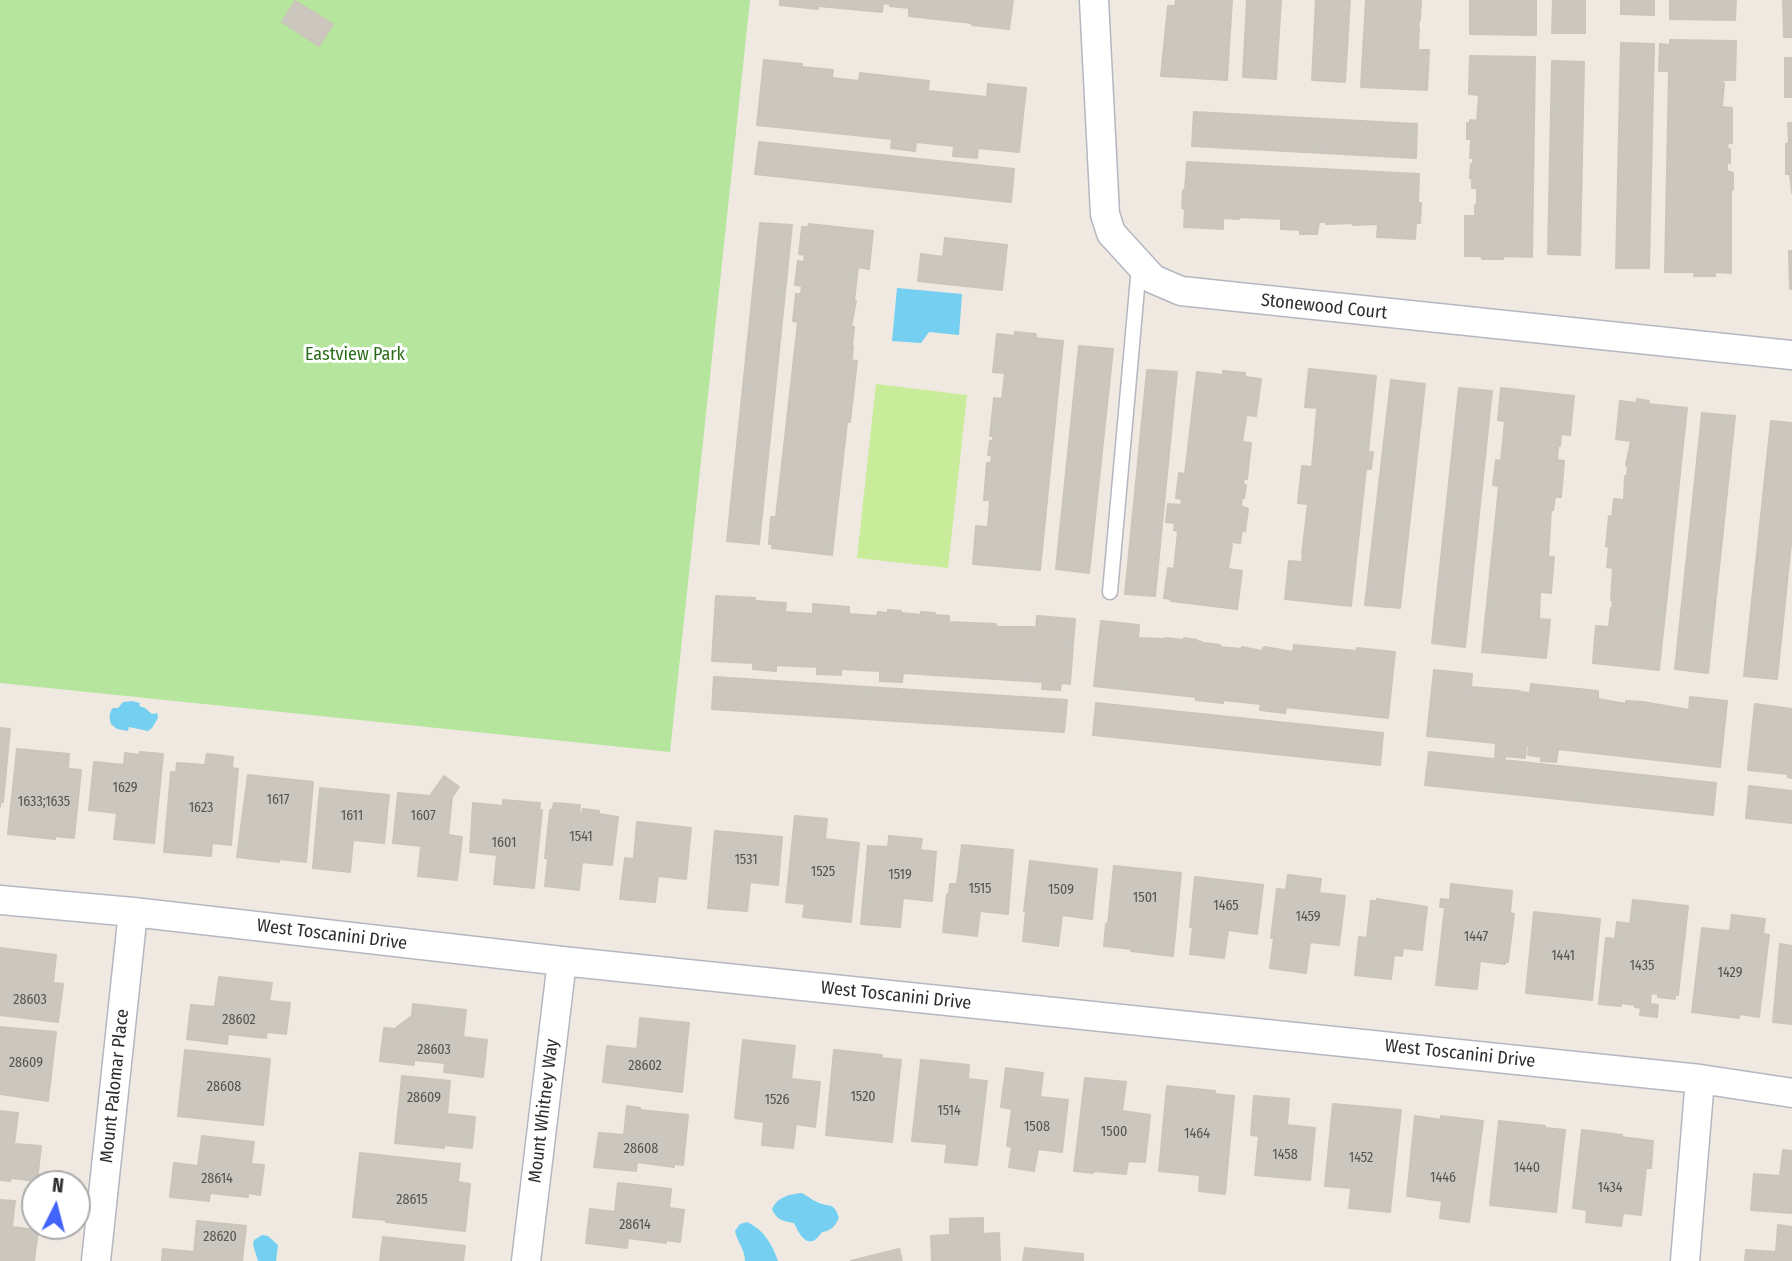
<!DOCTYPE html>
<style>
body{margin:0}
#map{position:relative;width:1792px;height:1261px;overflow:hidden;background:#efe9e1;font-family:"Fira Sans Condensed",sans-serif}
canvas{display:block}
.north{position:absolute;left:21px;top:1170px;width:70px;height:70px;box-sizing:border-box;background:#fff;border:2px solid #ababab;border-radius:50%;rotate:6deg;font-size:19px;font-weight:700;line-height:28px;text-align:center;color:#2e2e2e}
.north::after{content:'';display:block;margin:auto;width:24px;height:32px;background:#4264fb;clip-path:polygon(50% 0,100% 100%,50% 72%,0 100%)}
</style>
<div id="map">
<canvas width="1792" height="1261"></canvas>
<div class="north">N</div>
</div>
<script>
const c = document.querySelector('canvas').getContext('2d');
c.lineJoin = 'round';
function fillPath(path, color) { c.fillStyle = color; c.fill(path, 'evenodd'); }
function trace(path, color, width, dash) { c.strokeStyle = color; c.lineWidth = width; c.lineCap = dash ? 'butt' : 'round'; c.setLineDash(dash || []); c.stroke(path); }
function write(font, color, halo, rows, align = 'center') {
  c.font = font + ' "Fira Sans Condensed",sans-serif'; c.lineWidth = 6; c.setLineDash([]); c.textBaseline = 'middle'; c.strokeStyle = halo; c.fillStyle = color; for (const [text, x, y, turn = 0] of rows) {
    c.save(); c.translate(x, y); c.rotate((+turn || 0) * Math.PI / 180); c.textAlign = isNaN(turn) ? turn : align; if (halo) c.strokeText(text, 0, 0); c.fillText(text, 0, 0); c.restore();
  }
}
fillPath(new Path2D(`
 M 0,0 L 750,0 L 670,752 L 0,683 Z`), '#b6e59e');
fillPath(new Path2D(`
 M 876,384 L 967,395 L 948,568 L 857,558 Z`), '#c9ec9a');
fillPath(new Path2D(`
 M 897,288 L 962,294 L 959,335 L 929,332 L 921,343 L 892,341 Z
 M 132,701 L 140,703 L 139,706 L 145,708 L 152,714 L 157,713 L 158,718 L 152,728 L 148,731 L 129,727 L 128,731 L 117,729 L 111,724 C 109,718 109,712 113,708 L 118,708 L 123,702 Z
 M 802,1193 C 808,1196 812,1200 817,1202 C 829,1208 834,1201 839,1218 C 835,1226 831,1231 822,1232 C 809,1252 800,1236 794,1223 C 782,1221 777,1220 772,1209 C 777,1197 790,1194 802,1193 Z
 M 747,1222 C 764,1230 772,1244 778,1261 L 745,1261 C 745,1249 737,1242 735,1231 L 740,1224 Z
 M 262,1235 L 268,1236 L 278,1245 L 276,1261 L 258,1261 L 253,1245 L 254,1240 Z`), '#75cff0');
const building = new Path2D(`
 M 780,0 L 1013,0 L 1009,29 L 972,25 L 972,23 L 909,16 L 909,8 L 890,6 L 891,4 L 883,3 L 882,12 L 818,6 L 818,9 L 780,5 Z
 M 1176,0 L 1232,0 L 1227,80 L 1161,76 L 1168,6 L 1175,6 Z
 M 1247,0 L 1281,0 L 1276,79 L 1243,77 Z
 M 1316,0 L 1350,0 L 1345,82 L 1312,80 Z
 M 1366,0 L 1421,0 L 1420,20 L 1419,20 L 1418,27 L 1419,27 L 1418,50 L 1429,50 L 1427,90 L 1361,87 Z
 M 1470,0 L 1536,0 L 1536,35 L 1470,34 Z
 M 1553,0 L 1585,0 L 1585,33 L 1552,33 Z
 M 1621,0 L 1654,0 L 1654,15 L 1621,14 Z
 M 1670,0 L 1736,0 L 1735,20 L 1670,19 Z
 M 1783,0 L 1792,0 L 1792,37 L 1784,37 Z
 M 295,1 L 333,24 L 319,46 L 282,22 Z
 M 1670,40 L 1736,41 L 1735,80 L 1722,80 L 1722,83 L 1724,83 L 1722,107 L 1732,108 L 1732,143 L 1728,143 L 1727,150 L 1730,149 L 1730,163 L 1727,162 L 1727,171 L 1733,173 L 1733,190 L 1731,189 L 1731,273 L 1715,272 L 1715,276 L 1694,276 L 1695,272 L 1665,272 L 1669,71 L 1659,71 L 1660,44 L 1670,45 Z
 M 1621,43 L 1654,44 L 1649,268 L 1616,268 Z
 M 1470,56 L 1535,57 L 1532,257 L 1504,256 L 1503,259 L 1482,259 L 1481,256 L 1465,256 L 1465,216 L 1475,216 L 1475,205 L 1477,205 L 1477,188 L 1472,188 L 1472,178 L 1470,178 L 1471,164 L 1473,164 L 1473,158 L 1470,158 L 1471,139 L 1467,139 L 1467,123 L 1470,124 L 1470,120 L 1477,121 L 1479,95 L 1469,94 Z
 M 1785,58 L 1792,58 L 1792,97 L 1785,97 Z
 M 764,60 L 802,64 L 802,67 L 833,70 L 832,78 L 859,81 L 860,73 L 929,81 L 928,91 L 987,97 L 988,84 L 1026,88 L 1019,152 L 978,148 L 977,158 L 953,156 L 954,146 L 916,142 L 915,151 L 891,148 L 892,139 L 757,125 Z
 M 1552,61 L 1584,62 L 1580,255 L 1548,254 Z
 M 1194,112 L 1417,124 L 1416,158 L 1192,146 Z
 M 1788,123 L 1792,123 L 1792,193 L 1790,174 L 1786,174 L 1786,144 L 1789,143 Z
 M 759,142 L 1014,169 L 1011,202 L 755,174 Z
 M 1187,162 L 1419,174 L 1418,203 L 1421,203 L 1420,223 L 1416,223 L 1415,239 L 1377,237 L 1378,224 L 1353,225 L 1353,223 L 1326,224 L 1327,222 L 1319,222 L 1317,234 L 1300,234 L 1300,230 L 1281,229 L 1281,219 L 1240,217 L 1239,219 L 1223,218 L 1223,229 L 1184,227 L 1185,209 L 1182,208 L 1183,190 L 1185,190 Z
 M 760,223 L 792,225 L 759,544 L 727,541 Z
 M 809,224 L 873,231 L 869,269 L 858,267 L 854,301 L 856,301 L 851,327 L 854,327 L 852,346 L 853,346 L 852,358 L 850,358 L 850,360 L 857,361 L 850,422 L 847,422 L 832,555 L 772,548 L 773,544 L 769,544 L 771,517 L 776,517 L 798,322 L 793,321 L 796,294 L 801,294 L 802,286 L 795,285 L 798,261 L 804,262 L 805,255 L 799,254 L 802,227 L 808,227 Z
 M 945,238 L 1007,245 L 1002,290 L 918,281 L 921,254 L 943,257 Z
 M 1789,251 L 1792,251 L 1792,289 L 1790,289 Z
 M 1015,332 L 1036,334 L 1035,338 L 1063,341 L 1040,570 L 973,564 L 976,526 L 988,527 L 990,500 L 984,500 L 987,463 L 991,463 L 992,455 L 988,455 L 990,441 L 993,441 L 993,436 L 990,436 L 994,398 L 1002,399 L 1005,373 L 993,372 L 997,334 L 1015,336 Z
 M 1079,346 L 1113,349 L 1089,573 L 1056,569 Z
 M 1309,369 L 1376,376 L 1368,452 L 1373,452 L 1371,469 L 1366,469 L 1351,606 L 1285,599 L 1289,561 L 1302,562 L 1303,554 L 1302,554 L 1308,504 L 1298,503 L 1302,466 L 1312,467 L 1317,410 L 1318,410 L 1319,408 L 1305,407 Z
 M 1147,370 L 1177,372 L 1155,596 L 1125,594 Z
 M 1223,371 L 1245,373 L 1245,377 L 1261,379 L 1256,416 L 1244,415 L 1243,417 L 1246,417 L 1242,442 L 1251,443 L 1247,479 L 1244,479 L 1243,485 L 1246,485 L 1244,498 L 1242,498 L 1241,506 L 1248,509 L 1245,531 L 1242,530 L 1240,543 L 1231,542 L 1230,545 L 1232,545 L 1228,569 L 1242,571 L 1237,609 L 1171,601 L 1171,599 L 1164,598 L 1168,568 L 1174,569 L 1178,531 L 1174,530 L 1175,523 L 1166,522 L 1168,504 L 1181,505 L 1182,499 L 1176,498 L 1179,473 L 1185,474 L 1197,372 L 1223,375 Z
 M 1391,380 L 1425,384 L 1400,608 L 1365,605 Z
 M 1459,388 L 1492,391 L 1465,647 L 1432,643 Z
 M 1501,388 L 1574,396 L 1570,435 L 1561,434 L 1560,446 L 1558,446 L 1557,460 L 1564,461 L 1561,497 L 1555,497 L 1553,510 L 1551,510 L 1548,557 L 1554,557 L 1551,593 L 1540,592 L 1539,619 L 1550,620 L 1546,658 L 1482,652 L 1499,486 L 1493,485 L 1496,460 L 1501,461 L 1505,421 L 1498,420 Z
 M 1637,399 L 1649,401 L 1648,404 L 1687,408 L 1659,670 L 1593,663 L 1596,626 L 1609,627 L 1611,608 L 1612,608 L 1613,600 L 1611,600 L 1613,568 L 1607,567 L 1609,547 L 1606,546 L 1609,516 L 1612,517 L 1614,499 L 1624,500 L 1625,476 L 1627,476 L 1628,466 L 1626,465 L 1631,441 L 1616,439 L 1620,401 L 1637,403 Z
 M 1702,413 L 1735,416 L 1708,673 L 1675,669 Z
 M 1771,421 L 1792,423 L 1792,534 L 1777,679 L 1744,676 Z
 M 716,596 L 755,598 L 755,601 L 786,603 L 785,612 L 813,614 L 813,604 L 849,607 L 849,614 L 877,616 L 878,612 L 888,613 L 888,610 L 901,611 L 901,613 L 921,615 L 921,612 L 935,613 L 934,615 L 949,616 L 949,622 L 996,624 L 996,627 L 1034,627 L 1033,629 L 1036,630 L 1037,616 L 1075,619 L 1070,684 L 1061,683 L 1060,690 L 1042,689 L 1043,682 L 903,673 L 902,682 L 880,681 L 880,671 L 841,669 L 841,675 L 817,674 L 817,667 L 776,665 L 776,671 L 753,669 L 753,663 L 712,661 Z
 M 1101,621 L 1139,625 L 1138,638 L 1163,639 L 1163,641 L 1164,641 L 1165,638 L 1184,640 L 1184,638 L 1197,640 L 1197,641 L 1202,642 L 1202,644 L 1204,645 L 1204,643 L 1220,645 L 1220,647 L 1241,649 L 1242,647 L 1262,651 L 1263,648 L 1265,647 L 1293,652 L 1294,645 L 1357,651 L 1357,648 L 1395,652 L 1388,718 L 1286,707 L 1285,713 L 1260,710 L 1261,704 L 1223,700 L 1223,703 L 1196,700 L 1196,697 L 1094,686 Z
 M 1434,670 L 1472,674 L 1471,687 L 1520,691 L 1520,692 L 1530,693 L 1531,684 L 1598,691 L 1598,699 L 1626,704 L 1626,701 L 1643,702 L 1689,710 L 1690,697 L 1727,701 L 1720,767 L 1558,749 L 1556,762 L 1541,761 L 1542,757 L 1528,755 L 1529,746 L 1526,746 L 1525,758 L 1505,756 L 1505,760 L 1495,759 L 1496,743 L 1427,736 Z
 M 714,677 L 1067,700 L 1064,732 L 712,709 Z
 M 1096,703 L 1383,733 L 1380,765 L 1093,735 Z
 M 1755,704 L 1792,709 L 1792,778 L 1788,777 L 1788,774 L 1748,770 Z
 M 0,728 L 10,729 L 3,802 L 0,803 L 0,807 Z
 M 17,749 L 69,754 L 68,769 L 81,770 L 74,838 L 55,836 L 55,839 L 8,834 Z
 M 140,752 L 163,754 L 154,843 L 114,839 L 117,813 L 89,810 L 94,762 L 124,765 L 125,753 L 139,755 Z
 M 1429,752 L 1716,783 L 1713,815 L 1425,785 Z
 M 207,754 L 233,757 L 232,768 L 238,769 L 231,845 L 212,843 L 211,856 L 164,852 L 171,772 L 176,773 L 177,763 L 205,765 Z
 M 248,775 L 313,782 L 306,862 L 279,859 L 279,862 L 237,857 Z
 M 444,776 L 459,787 L 452,797 L 448,835 L 462,837 L 457,880 L 418,876 L 421,846 L 393,843 L 398,793 L 430,796 Z
 M 1749,786 L 1792,791 L 1792,823 L 1746,818 Z
 M 320,788 L 389,795 L 384,843 L 353,840 L 350,872 L 313,868 Z
 M 503,800 L 540,803 L 539,810 L 542,810 L 534,888 L 494,884 L 497,855 L 470,852 L 473,803 L 503,806 Z
 M 554,803 L 580,805 L 579,813 L 582,813 L 583,809 L 599,811 L 599,814 L 618,817 L 612,865 L 582,862 L 579,890 L 545,886 L 548,859 L 545,858 L 550,810 L 552,810 Z
 M 795,816 L 827,819 L 825,839 L 859,843 L 851,922 L 803,917 L 805,904 L 786,902 Z
 M 637,822 L 691,828 L 686,879 L 658,876 L 655,902 L 620,899 L 625,858 L 634,859 Z
 M 715,831 L 782,837 L 778,885 L 750,882 L 747,911 L 708,908 Z
 M 889,836 L 922,839 L 920,850 L 936,852 L 932,901 L 903,898 L 900,927 L 861,924 L 868,846 L 888,847 Z
 M 962,845 L 1013,850 L 1008,914 L 980,911 L 977,936 L 943,932 L 947,894 L 949,894 L 950,884 L 957,884 Z
 M 1030,861 L 1097,869 L 1092,919 L 1062,915 L 1058,946 L 1023,941 L 1026,911 L 1024,911 Z
 M 1114,866 L 1181,873 L 1173,956 L 1131,951 L 1132,949 L 1104,946 L 1106,924 L 1108,924 Z
 M 1288,875 L 1321,879 L 1319,893 L 1345,896 L 1339,945 L 1310,942 L 1306,973 L 1270,968 L 1274,938 L 1271,938 L 1277,889 L 1286,890 Z
 M 1195,877 L 1263,885 L 1257,934 L 1228,930 L 1224,958 L 1190,954 L 1193,927 L 1190,927 Z
 M 1451,884 L 1512,891 L 1510,913 L 1514,914 L 1508,962 L 1505,961 L 1505,964 L 1480,961 L 1477,989 L 1436,985 L 1445,907 L 1440,907 L 1441,899 L 1450,900 Z
 M 1377,899 L 1427,907 L 1422,950 L 1403,948 L 1402,956 L 1394,955 L 1391,979 L 1355,975 L 1359,937 L 1367,938 L 1371,901 L 1377,901 Z
 M 1633,900 L 1688,906 L 1678,995 L 1675,995 L 1675,999 L 1658,997 L 1658,994 L 1651,993 L 1650,1004 L 1658,1005 L 1657,1017 L 1640,1015 L 1641,1008 L 1635,1007 L 1635,1005 L 1621,1003 L 1621,1006 L 1599,1004 L 1606,938 L 1615,939 L 1617,922 L 1630,924 Z
 M 1534,912 L 1600,919 L 1592,1000 L 1526,993 Z
 M 1732,915 L 1765,919 L 1763,934 L 1769,935 L 1759,1017 L 1739,1014 L 1739,1018 L 1692,1012 L 1702,928 L 1730,931 Z
 M 1780,944 L 1792,946 L 1792,1024 L 1773,1022 Z
 M 0,948 L 56,955 L 53,983 L 63,984 L 58,1022 L 0,1015 Z
 M 219,977 L 272,983 L 269,1001 L 290,1003 L 286,1034 L 267,1032 L 266,1038 L 228,1034 L 227,1044 L 187,1039 L 191,1005 L 215,1007 Z
 M 413,1004 L 466,1010 L 463,1037 L 487,1040 L 483,1077 L 444,1072 L 445,1063 L 414,1060 L 414,1065 L 380,1061 L 384,1028 L 396,1029 L 397,1027 L 412,1016 Z
 M 640,1018 L 689,1023 L 682,1092 L 603,1082 L 607,1046 L 637,1049 Z
 M 0,1027 L 56,1032 L 48,1101 L 0,1094 Z
 M 743,1040 L 795,1046 L 791,1079 L 820,1082 L 815,1127 L 796,1124 L 793,1148 L 762,1145 L 764,1122 L 735,1118 Z
 M 185,1050 L 270,1059 L 263,1125 L 178,1116 Z
 M 834,1050 L 882,1055 L 881,1058 L 901,1060 L 892,1142 L 826,1135 Z
 M 921,1060 L 969,1065 L 968,1079 L 987,1081 L 977,1165 L 945,1162 L 947,1144 L 912,1141 Z
 M 1006,1068 L 1043,1073 L 1040,1097 L 1068,1100 L 1062,1152 L 1038,1149 L 1034,1171 L 1009,1167 L 1012,1147 L 1007,1146 L 1012,1109 L 1001,1107 Z
 M 402,1076 L 450,1081 L 447,1114 L 475,1117 L 472,1148 L 444,1145 L 444,1148 L 395,1143 Z
 M 1085,1078 L 1126,1082 L 1122,1111 L 1150,1115 L 1145,1162 L 1128,1161 L 1126,1174 L 1093,1171 L 1093,1173 L 1074,1171 Z
 M 1167,1086 L 1215,1091 L 1215,1094 L 1234,1096 L 1225,1194 L 1199,1191 L 1200,1175 L 1159,1171 Z
 M 1254,1096 L 1289,1099 L 1287,1125 L 1315,1128 L 1310,1180 L 1255,1175 L 1259,1136 L 1251,1135 Z
 M 1333,1104 L 1401,1110 L 1390,1212 L 1349,1208 L 1351,1188 L 1325,1186 Z
 M 627,1106 L 640,1108 L 640,1110 L 688,1115 L 683,1165 L 674,1164 L 674,1167 L 637,1162 L 636,1171 L 594,1167 L 599,1133 L 624,1135 Z
 M 0,1111 L 18,1113 L 14,1144 L 41,1146 L 37,1181 L 11,1178 L 10,1181 L 0,1180 Z
 M 1415,1116 L 1441,1120 L 1441,1116 L 1483,1121 L 1469,1222 L 1440,1218 L 1442,1201 L 1407,1196 Z
 M 1499,1121 L 1545,1126 L 1545,1128 L 1565,1130 L 1556,1212 L 1490,1205 Z
 M 1582,1130 L 1622,1135 L 1621,1137 L 1653,1141 L 1651,1168 L 1646,1168 L 1641,1215 L 1623,1213 L 1621,1226 L 1586,1222 L 1587,1210 L 1573,1208 Z
 M 202,1136 L 254,1142 L 251,1164 L 264,1165 L 260,1195 L 248,1193 L 248,1197 L 210,1193 L 209,1201 L 170,1197 L 174,1163 L 198,1166 Z
 M 1783,1150 L 1792,1151 L 1791,1213 L 1751,1210 L 1754,1174 L 1780,1176 Z
 M 360,1153 L 460,1164 L 458,1182 L 470,1184 L 465,1231 L 386,1222 L 387,1220 L 353,1217 Z
 M 618,1183 L 671,1189 L 669,1208 L 684,1210 L 680,1242 L 666,1240 L 666,1243 L 628,1238 L 627,1248 L 586,1243 L 590,1209 L 615,1212 Z
 M 0,1200 L 15,1201 L 12,1227 L 38,1230 L 34,1261 L 0,1261 Z
 M 983,1218 L 983,1234 L 999,1233 L 1000,1261 L 932,1261 L 931,1236 L 950,1235 L 950,1219 Z
 M 197,1221 L 246,1226 L 242,1261 L 162,1261 L 163,1249 L 194,1252 Z
 M 1778,1225 L 1792,1227 L 1792,1261 L 1745,1261 L 1746,1250 L 1776,1252 Z
 M 383,1237 L 465,1246 L 463,1261 L 380,1261 Z
 M 1025,1248 L 1083,1254 L 1083,1261 L 1023,1261 Z
 M 899,1249 L 902,1261 L 851,1261 Z`);
fillPath(building, '#cbc7bf');
trace(building, '#cbc5ba', 2);
const lane = new Path2D(`
 M 1110,592 L 1139,266`);
const street = new Path2D(`
 M 1094,0 L 1105,214 L 1111,233 L 1153,279 L 1181,291 L 1792,355
 M 0,900 L 133,912 L 562,961 L 1700,1079 L 1792,1093
 M 96,1261 L 133,912
 M 526,1261 L 562,961
 M 1685,1261 L 1700,1079`);
trace(lane, '#b4b7c1', 17);
trace(street, '#b4b7c1', 31);
trace(lane, '#fff', 14);
trace(street, '#fff', 28);
write('14px', '#555452', null, [
 ["1629",125,788],
 ["1617",278,800],
 ["1633;1635",44,802],
 ["1623",201,808],
 ["1611",352,816],
 ["1607",423,816],
 ["1541",581,837],
 ["1601",504,843],
 ["1531",746,860],
 ["1525",823,872],
 ["1519",900,875],
 ["1515",980,889],
 ["1509",1061,890],
 ["1501",1145,898],
 ["1465",1226,906],
 ["1459",1308,917],
 ["1447",1476,937],
 ["1441",1563,956],
 ["1435",1642,966],
 ["1429",1730,973],
 ["28603",30,1000],
 ["28602",239,1020],
 ["28603",434,1050],
 ["28609",26,1063],
 ["28602",645,1066],
 ["28608",224,1087],
 ["1520",863,1097],
 ["28609",424,1098],
 ["1526",777,1100],
 ["1514",949,1111],
 ["1508",1037,1127],
 ["1500",1114,1132],
 ["1464",1197,1134],
 ["28608",641,1149],
 ["1458",1285,1155],
 ["1452",1361,1158],
 ["1440",1527,1168],
 ["1446",1443,1178],
 ["28614",217,1179],
 ["1434",1610,1188],
 ["28615",412,1200],
 ["28614",635,1225],
 ["28620",220,1237]
]);
write('18px', '#2e2e2e', '#fff', [
 ["Stonewood Court",1324,307,6],
 ["West Toscanini Drive",332,935,7],
 ["West Toscanini Drive",896,996,6],
 ["West Toscanini Drive",1460,1054,6],
 ["Mount Palomar Place",115,1086,-84],
 ["Mount Whitney Way",544,1111,-83]
]);
write('18px', '#2c6e1b', '#fff', [
 ["Eastview Park",355,355]
]);
</script>
